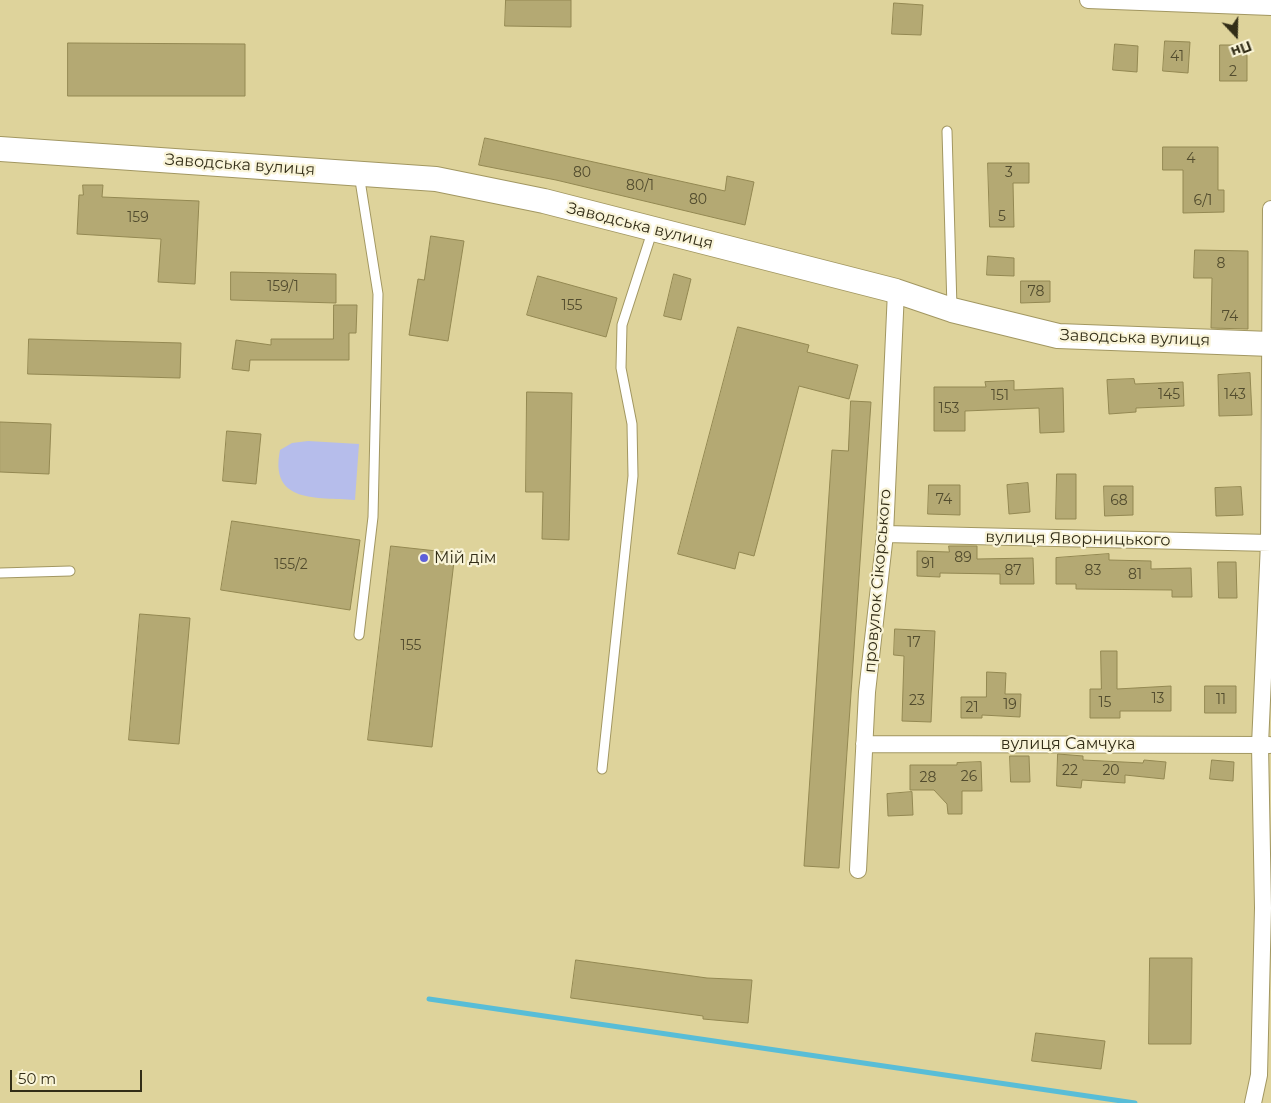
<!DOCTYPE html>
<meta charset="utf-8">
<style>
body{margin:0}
#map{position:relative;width:1271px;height:1103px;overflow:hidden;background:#ded39b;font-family:Montserrat,sans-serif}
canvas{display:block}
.north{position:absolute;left:1211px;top:10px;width:50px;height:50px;-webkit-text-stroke:4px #f9f4d8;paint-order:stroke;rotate:159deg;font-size:14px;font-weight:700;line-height:20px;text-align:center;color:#322d17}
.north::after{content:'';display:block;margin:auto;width:18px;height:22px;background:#322d17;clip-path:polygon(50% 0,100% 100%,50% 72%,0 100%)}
.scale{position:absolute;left:10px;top:1070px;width:132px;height:22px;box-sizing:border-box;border:2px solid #322d17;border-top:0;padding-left:6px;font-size:15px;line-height:18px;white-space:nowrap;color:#322d17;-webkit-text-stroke:4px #f9f4d8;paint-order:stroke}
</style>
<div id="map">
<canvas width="1271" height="1103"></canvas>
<div class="north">Пн</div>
<div class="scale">50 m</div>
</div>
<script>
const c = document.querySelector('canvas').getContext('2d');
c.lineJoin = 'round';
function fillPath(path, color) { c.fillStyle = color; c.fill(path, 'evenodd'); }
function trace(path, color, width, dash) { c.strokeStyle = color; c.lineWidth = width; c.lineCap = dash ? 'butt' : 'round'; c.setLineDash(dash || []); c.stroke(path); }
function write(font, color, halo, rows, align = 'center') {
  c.font = font + ' Montserrat,sans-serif'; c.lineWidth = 4.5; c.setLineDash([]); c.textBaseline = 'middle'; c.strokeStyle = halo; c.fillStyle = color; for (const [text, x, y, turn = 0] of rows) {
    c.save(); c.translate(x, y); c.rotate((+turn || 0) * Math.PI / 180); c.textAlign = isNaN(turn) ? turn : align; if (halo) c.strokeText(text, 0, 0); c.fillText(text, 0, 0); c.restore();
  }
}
fillPath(new Path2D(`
 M 308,441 L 359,444 L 355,500 C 317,497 269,504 280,450 L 292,443 Z`), '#b6bdeb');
trace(new Path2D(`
 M 429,999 L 1135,1103`), '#58bdd7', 5);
const building = new Path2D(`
 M 506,0 L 571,0 L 571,27 L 505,26 Z
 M 894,3 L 923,5 L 921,35 L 892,34 Z
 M 1165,41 L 1190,42 L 1188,73 L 1163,71 Z
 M 68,43 L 245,44 L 245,96 L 68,96 Z
 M 1115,44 L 1138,46 L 1137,72 L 1113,70 Z
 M 1220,45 L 1247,45 L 1247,81 L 1220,81 Z
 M 485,138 L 725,191 L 727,176 L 754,182 L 745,225 L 556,180 L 479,165 Z
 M 1163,147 L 1218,147 L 1218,190 L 1224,190 L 1224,212 L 1183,213 L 1183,170 L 1163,170 Z
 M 988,163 L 1029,163 L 1029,183 L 1013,183 L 1014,227 L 990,227 Z
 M 83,185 L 103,185 L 102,197 L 199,201 L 195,284 L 158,282 L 161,239 L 77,234 L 79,195 L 83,195 Z
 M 431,236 L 464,241 L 448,341 L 409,335 L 418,279 L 424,280 Z
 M 1195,250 L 1248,251 L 1248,329 L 1211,328 L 1212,278 L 1194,278 Z
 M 988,256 L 1014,258 L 1014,276 L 987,275 Z
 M 231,272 L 336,274 L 336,303 L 231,300 Z
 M 674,274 L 691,279 L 681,320 L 664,316 Z
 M 538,276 L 617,298 L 606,337 L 527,315 Z
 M 1021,281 L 1050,281 L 1050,302 L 1021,303 Z
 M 334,305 L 357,305 L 356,333 L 349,333 L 349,360 L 250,360 L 249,371 L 232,369 L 236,340 L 271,345 L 271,339 L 333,339 Z
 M 738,327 L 809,345 L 807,352 L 858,365 L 849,399 L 799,386 L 754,556 L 739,552 L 735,569 L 678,554 Z
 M 29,339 L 181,343 L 180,378 L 28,374 Z
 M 1250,373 L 1252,415 L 1219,416 L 1218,375 Z
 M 1134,379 L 1135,384 L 1183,382 L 1184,406 L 1136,408 L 1136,412 L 1109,414 L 1107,380 Z
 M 1014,381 L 1014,390 L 1063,388 L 1064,432 L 1040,433 L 1039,408 L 965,411 L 965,431 L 934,431 L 934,387 L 986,387 L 985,382 Z
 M 527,392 L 572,393 L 569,540 L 542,539 L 543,492 L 526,492 Z
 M 851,401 L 871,402 L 839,868 L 804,866 L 832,450 L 848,451 Z
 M 0,422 L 51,424 L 49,474 L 0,472 Z
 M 227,431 L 261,434 L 256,484 L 223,481 Z
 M 1057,474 L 1076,474 L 1076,519 L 1056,519 Z
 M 1028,483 L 1030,512 L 1009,514 L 1007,485 Z
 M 929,485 L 960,485 L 960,515 L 928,514 Z
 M 1104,486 L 1133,486 L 1133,515 L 1105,516 Z
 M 1241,487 L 1243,515 L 1216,516 L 1215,488 Z
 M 232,521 L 360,540 L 350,610 L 221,590 Z
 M 391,546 L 455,553 L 432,747 L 368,740 Z
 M 949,546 L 977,546 L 977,559 L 1033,558 L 1034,584 L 1000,584 L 1000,574 L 940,573 L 940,577 L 917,576 L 917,551 L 949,552 Z
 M 1109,554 L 1109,560 L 1151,561 L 1151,569 L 1191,568 L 1192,597 L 1172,597 L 1172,590 L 1076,589 L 1076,584 L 1056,584 L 1056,558 Z
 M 1218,562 L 1236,562 L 1237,598 L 1219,598 Z
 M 140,614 L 190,618 L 179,744 L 129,740 Z
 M 895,629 L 935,631 L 931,722 L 902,721 L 904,656 L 894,655 Z
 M 1101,651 L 1117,651 L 1117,689 L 1171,686 L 1171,711 L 1120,711 L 1120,718 L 1090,718 L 1090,689 L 1101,689 Z
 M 987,672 L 1006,673 L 1005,694 L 1021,694 L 1020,717 L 982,715 L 982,718 L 961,718 L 961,697 L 986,697 Z
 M 1205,686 L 1236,686 L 1236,713 L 1205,713 Z
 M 1058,754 L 1083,756 L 1083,760 L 1143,763 L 1144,760 L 1166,762 L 1164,779 L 1125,775 L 1125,783 L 1082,780 L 1081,788 L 1057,786 Z
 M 1010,756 L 1029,756 L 1030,782 L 1011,782 Z
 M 1212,760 L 1234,762 L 1233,781 L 1210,779 Z
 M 981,762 L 982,791 L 962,791 L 962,814 L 948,814 L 947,804 L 934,790 L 910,790 L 910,765 L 957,765 L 957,763 Z
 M 912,792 L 913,815 L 888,816 L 887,794 Z
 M 1150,958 L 1192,958 L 1191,1044 L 1149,1044 Z
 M 576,960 L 707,978 L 752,980 L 748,1023 L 703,1019 L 703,1016 L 571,998 Z
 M 1036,1033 L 1105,1041 L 1101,1069 L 1032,1061 Z`);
fillPath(building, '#b4a973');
trace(building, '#938852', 1);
const lane = new Path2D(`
 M 947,131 L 952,308
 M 359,174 L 378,294 L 373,517 L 359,635
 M 0,573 L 70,571
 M 602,769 L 633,476 L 632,424 L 621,368 L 622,325 L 653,229`);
const street = new Path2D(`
 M 1088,0 L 1271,7
 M 885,534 L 1271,543
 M 864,744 L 1269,745
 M 858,870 L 867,692 L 885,534 L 896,291
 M 1253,1103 L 1259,1075 L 1263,908 L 1260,745 L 1269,543 L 1271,209`);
const secondary = new Path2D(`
 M 0,149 L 436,179 L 544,201 L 896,291 L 952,310 L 1058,336 L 1271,344`);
trace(lane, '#a29761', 11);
trace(street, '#a29761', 18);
trace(secondary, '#a29761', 26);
trace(lane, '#fff', 9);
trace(street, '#fff', 16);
trace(secondary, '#fff', 24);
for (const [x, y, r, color] of [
 [424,558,5,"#5e60d9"]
]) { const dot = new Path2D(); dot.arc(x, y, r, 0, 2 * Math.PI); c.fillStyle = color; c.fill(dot); trace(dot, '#f9f4d8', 2); }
write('14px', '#524c2e', null, [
 ["41",1177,57],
 ["2",1233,72],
 ["4",1191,159],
 ["80",582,173],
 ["3",1009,173],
 ["80/1",640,186],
 ["80",698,200],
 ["6/1",1203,201],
 ["5",1002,217],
 ["159",138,218],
 ["8",1221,264],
 ["159/1",283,287],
 ["78",1036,292],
 ["155",572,306],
 ["74",1230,317],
 ["145",1169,395],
 ["143",1235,395],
 ["151",1000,396],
 ["153",949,409],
 ["74",944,500],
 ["68",1119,501],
 ["89",963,558],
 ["91",928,564],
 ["155/2",291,565],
 ["87",1013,571],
 ["83",1093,571],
 ["81",1135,575],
 ["17",914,643],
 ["155",411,646],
 ["13",1158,699],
 ["11",1221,700],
 ["23",917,701],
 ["15",1105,703],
 ["19",1010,705],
 ["21",972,708],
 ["22",1070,771],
 ["20",1111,771],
 ["26",969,777],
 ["28",928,778]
]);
write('16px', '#322d17', '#f9f4d8', [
 ["Заводська вулиця",240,165,4],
 ["Заводська вулиця",640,226,14],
 ["Заводська вулиця",1135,338,2],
 ["вулиця Яворницького",1078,539,1],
 ["провулок Сікорського",878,581,-85],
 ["вулиця Самчука",1068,744]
]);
write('16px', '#322d17', '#f9f4d8', [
 ["Мій дім",434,558]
], 'left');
</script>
